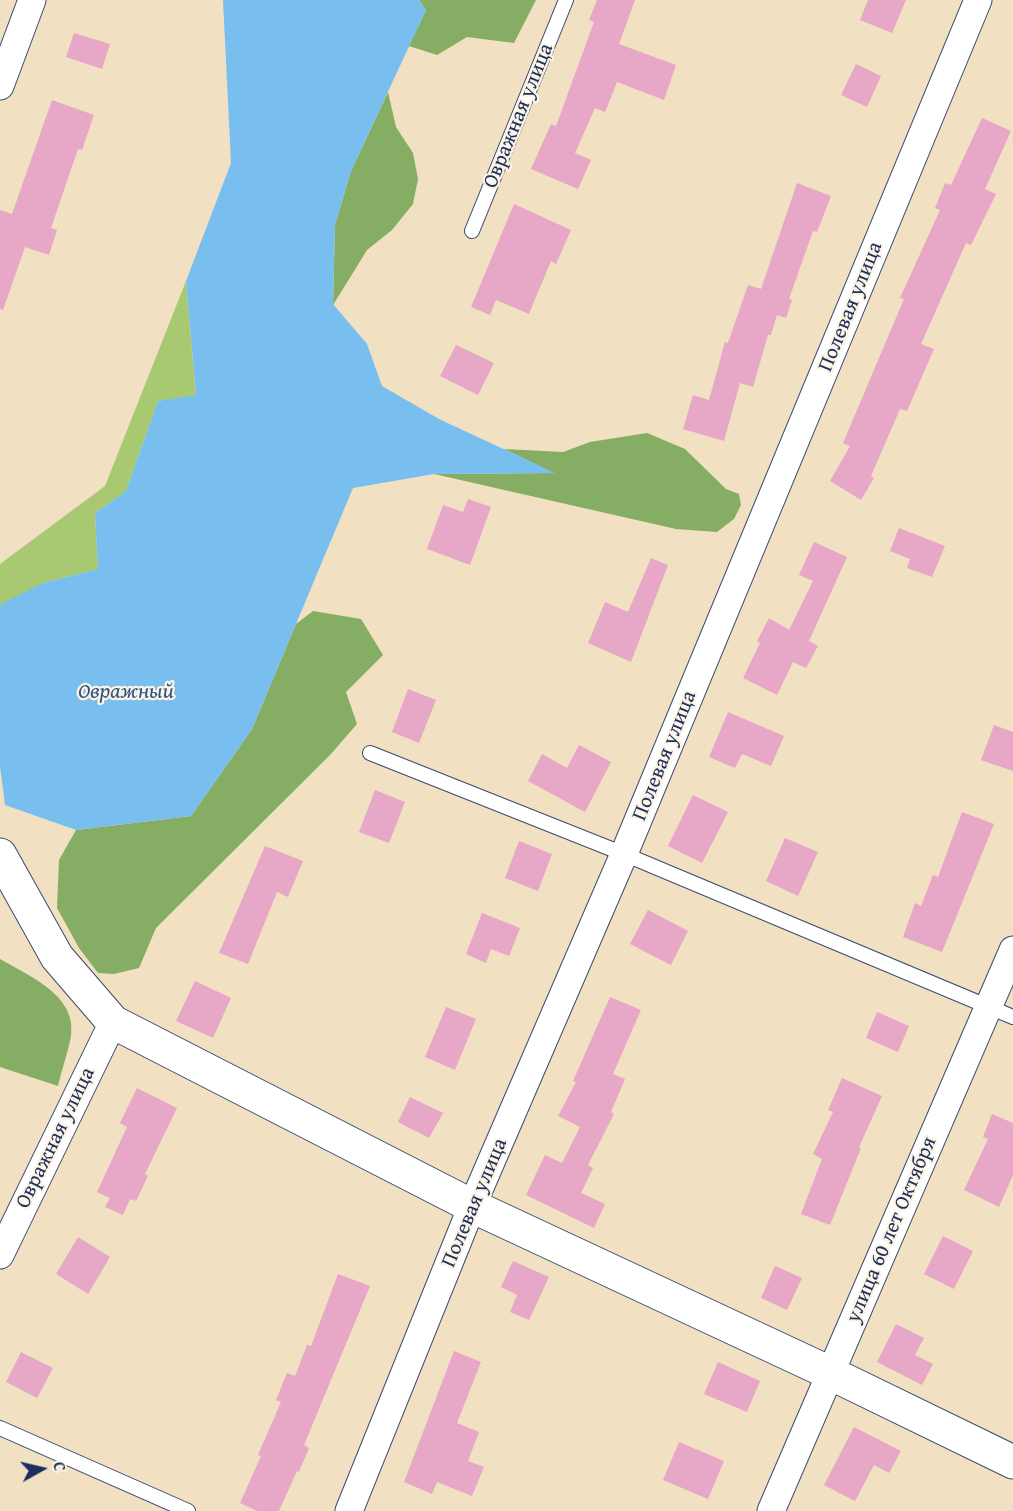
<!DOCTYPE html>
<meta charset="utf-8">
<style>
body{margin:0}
#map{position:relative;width:1013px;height:1511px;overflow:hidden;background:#f1e0c1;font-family:"Gentium Book Plus",serif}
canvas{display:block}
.north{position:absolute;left:12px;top:1439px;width:60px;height:60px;-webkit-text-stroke:4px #fcf5e5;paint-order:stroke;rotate:82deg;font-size:16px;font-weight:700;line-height:24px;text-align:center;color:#1b2f5e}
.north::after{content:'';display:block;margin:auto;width:21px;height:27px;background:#1b2f5e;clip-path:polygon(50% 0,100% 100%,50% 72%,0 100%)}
</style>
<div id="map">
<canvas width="1013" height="1511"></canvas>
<div class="north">С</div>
</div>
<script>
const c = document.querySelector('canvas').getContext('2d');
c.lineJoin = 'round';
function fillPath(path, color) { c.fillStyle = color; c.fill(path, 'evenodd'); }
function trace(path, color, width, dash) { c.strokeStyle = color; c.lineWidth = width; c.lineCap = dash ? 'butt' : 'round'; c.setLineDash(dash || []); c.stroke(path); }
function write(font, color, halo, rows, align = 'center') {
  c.font = font + ' "Gentium Book Plus",serif'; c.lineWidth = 4.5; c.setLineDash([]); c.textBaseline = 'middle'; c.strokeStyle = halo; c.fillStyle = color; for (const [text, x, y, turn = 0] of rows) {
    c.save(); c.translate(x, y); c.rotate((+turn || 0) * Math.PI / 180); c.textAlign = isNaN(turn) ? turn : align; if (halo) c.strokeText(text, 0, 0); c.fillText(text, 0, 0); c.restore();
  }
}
fillPath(new Path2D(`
 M 186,281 L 196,396 L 158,401 L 126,491 L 95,513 L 98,569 L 43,583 L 0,611 L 0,564 L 105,486 Z`), '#a8c972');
fillPath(new Path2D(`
 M 419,0 L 536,0 L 514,43 L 467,37 L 437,55 L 409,46 L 426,10 Z
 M 388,92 L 396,127 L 413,153 L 418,179 L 413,204 L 392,230 L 367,250 L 333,305 L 335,225 L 351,171 Z
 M 647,433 L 685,449 L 726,489 L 739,494 L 741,505 L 734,519 L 717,532 L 676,529 L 434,474 L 553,473 L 504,449 L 563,452 L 590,442 Z
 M 313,611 L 361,619 L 383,655 L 346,692 L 357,724 L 330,755 L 156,928 L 139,968 L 114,974 L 98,973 L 79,948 L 57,908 L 59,860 L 76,830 L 191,816 L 252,729 L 296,624 Z
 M 0,959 C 29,976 77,995 71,1036 C 68,1052 62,1069 58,1086 L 0,1067 Z`), '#86ad64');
fillPath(new Path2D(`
 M 223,0 L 419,0 L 426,10 L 351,171 L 335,225 L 333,304 L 367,344 L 382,386 L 439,419 L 555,473 L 434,474 L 353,488 L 252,729 L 191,816 L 76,830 L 5,805 L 0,766 L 0,611 L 1,604 L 43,583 L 98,569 L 95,513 L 126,491 L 158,401 L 196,395 L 186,281 L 231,163 Z`), '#78beef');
fillPath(new Path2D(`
 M 597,0 L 635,0 L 619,44 L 676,65 L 664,100 L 617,82 L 605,112 L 595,108 L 575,153 L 591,160 L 578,189 L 531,169 L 551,124 L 556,126 L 594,22 L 589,20 Z
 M 868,0 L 906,0 L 892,33 L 860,20 Z
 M 74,33 L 110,44 L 102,69 L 66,57 Z
 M 856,64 L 881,76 L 867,107 L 841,95 Z
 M 52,100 L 94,115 L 82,150 L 78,149 L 51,228 L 57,230 L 49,255 L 25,247 L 3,310 L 0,309 L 0,210 L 12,214 Z
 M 982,118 L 1011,131 L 985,189 L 996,194 L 971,245 L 966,243 L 921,344 L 934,349 L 907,411 L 900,409 L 871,476 L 874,478 L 861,500 L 830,481 L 850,446 L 843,443 L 904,299 L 900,298 L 940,210 L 935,208 L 945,183 L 951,185 Z
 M 797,183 L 831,196 L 817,232 L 813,231 L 789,299 L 792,300 L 786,318 L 777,315 L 771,335 L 768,335 L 753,387 L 740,383 L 724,441 L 683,429 L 693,395 L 709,400 L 725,342 L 728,343 L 748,285 L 761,289 Z
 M 514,204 L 571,230 L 556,264 L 551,261 L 529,314 L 496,300 L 490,315 L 471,307 Z
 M 456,345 L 494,363 L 478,395 L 440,376 Z
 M 468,499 L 491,507 L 470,565 L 427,549 L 443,505 L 463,512 Z
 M 899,528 L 945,546 L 932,577 L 907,568 L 910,559 L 890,551 Z
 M 814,542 L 847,557 L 809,641 L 818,646 L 806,668 L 793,662 L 777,695 L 743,678 L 760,643 L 757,641 L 769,618 L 789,630 L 813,581 L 799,575 Z
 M 651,558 L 668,565 L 631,662 L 588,643 L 605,602 L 628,612 Z
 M 408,689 L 436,700 L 419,743 L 392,732 Z
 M 728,712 L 784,736 L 771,766 L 742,754 L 735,768 L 709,757 Z
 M 994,725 L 1013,732 L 1013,771 L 981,760 Z
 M 579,745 L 611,762 L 585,812 L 528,781 L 542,754 L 567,768 Z
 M 375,790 L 405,802 L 389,843 L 359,832 Z
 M 693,795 L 728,812 L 702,863 L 668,846 Z
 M 962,812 L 994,824 L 942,952 L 903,937 L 915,903 L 921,906 L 933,875 L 938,877 Z
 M 785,838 L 818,852 L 798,896 L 766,881 Z
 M 519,841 L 552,854 L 538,891 L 505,878 Z
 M 265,846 L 303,861 L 288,897 L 277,892 L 248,964 L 219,953 Z
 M 648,910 L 688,931 L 671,965 L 630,944 Z
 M 482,913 L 520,928 L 509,956 L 491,949 L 486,963 L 466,954 Z
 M 195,981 L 231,998 L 213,1038 L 176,1021 Z
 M 610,997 L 641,1010 L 613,1074 L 625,1079 L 611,1112 L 614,1114 L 588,1165 L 593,1168 L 581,1193 L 605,1204 L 594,1228 L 526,1195 L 545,1155 L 562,1163 L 580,1127 L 558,1116 L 576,1082 L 573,1081 Z
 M 446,1007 L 476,1019 L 455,1070 L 425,1057 Z
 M 877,1012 L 909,1026 L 898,1052 L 866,1038 Z
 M 842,1078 L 882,1096 L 859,1147 L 861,1148 L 830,1225 L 801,1214 L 822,1159 L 813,1154 L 833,1112 L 828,1110 Z
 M 137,1088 L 177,1108 L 145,1174 L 148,1176 L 136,1201 L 130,1199 L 123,1215 L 105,1207 L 110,1198 L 97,1192 L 127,1127 L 120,1123 Z
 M 410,1097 L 443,1113 L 429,1138 L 398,1122 Z
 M 992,1114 L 1013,1123 L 1013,1175 L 999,1207 L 964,1190 L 988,1139 L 983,1137 Z
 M 943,1236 L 973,1251 L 954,1289 L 924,1274 Z
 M 78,1237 L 110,1257 L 88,1294 L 56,1274 Z
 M 513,1261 L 549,1277 L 529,1320 L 510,1312 L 517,1295 L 501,1287 Z
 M 775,1266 L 802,1278 L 787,1310 L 761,1298 Z
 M 338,1274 L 370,1286 L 304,1445 L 309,1448 L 299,1472 L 297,1471 L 279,1511 L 257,1511 L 240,1503 L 261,1456 L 258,1455 L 281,1402 L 276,1400 L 287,1373 L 295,1376 L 307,1345 L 311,1346 Z
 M 896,1324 L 924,1338 L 915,1355 L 933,1364 L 922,1385 L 877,1362 Z
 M 454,1351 L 481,1362 L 457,1423 L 479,1432 L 468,1461 L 484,1467 L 472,1496 L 437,1482 L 432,1494 L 404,1482 Z
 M 21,1352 L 53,1368 L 37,1398 L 6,1382 Z
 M 718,1362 L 760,1381 L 747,1412 L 704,1394 Z
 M 854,1427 L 901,1451 L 889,1473 L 874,1465 L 855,1501 L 824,1485 Z
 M 679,1442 L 724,1461 L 708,1499 L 663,1480 Z`), '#e7a7c6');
const lane = new Path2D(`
 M 472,231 L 566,0
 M 370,753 L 624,854 L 1013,1017
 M 0,1428 L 188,1511`);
const street = new Path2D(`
 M 0,86 L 32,0
 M 0,1255 L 113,1022
 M 349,1511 L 472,1206 L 624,854 L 978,0
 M 771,1511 L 1013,950`);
const secondary = new Path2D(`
 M 0,855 L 57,957 L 113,1022 L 472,1206 L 830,1373 L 1013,1462`);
trace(lane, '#3b4a6d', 16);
trace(street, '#3b4a6d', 29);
trace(secondary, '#3b4a6d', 35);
trace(lane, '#fff', 14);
trace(street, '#fff', 27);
trace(secondary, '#fff', 33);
write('21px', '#1b2f5e', '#fcf5e5', [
 ["Овражная улица",519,116,-68],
 ["Полевая улица",851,307,-68],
 ["Полевая улица",665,756,-68],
 ["Овражная улица",56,1138,-64],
 ["Полевая улица",475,1203,-67],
 ["улица 60 лет Октября",892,1230,-67]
]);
write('italic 22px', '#325382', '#fcf5e5', [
 ["Овражный",126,692]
]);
</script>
